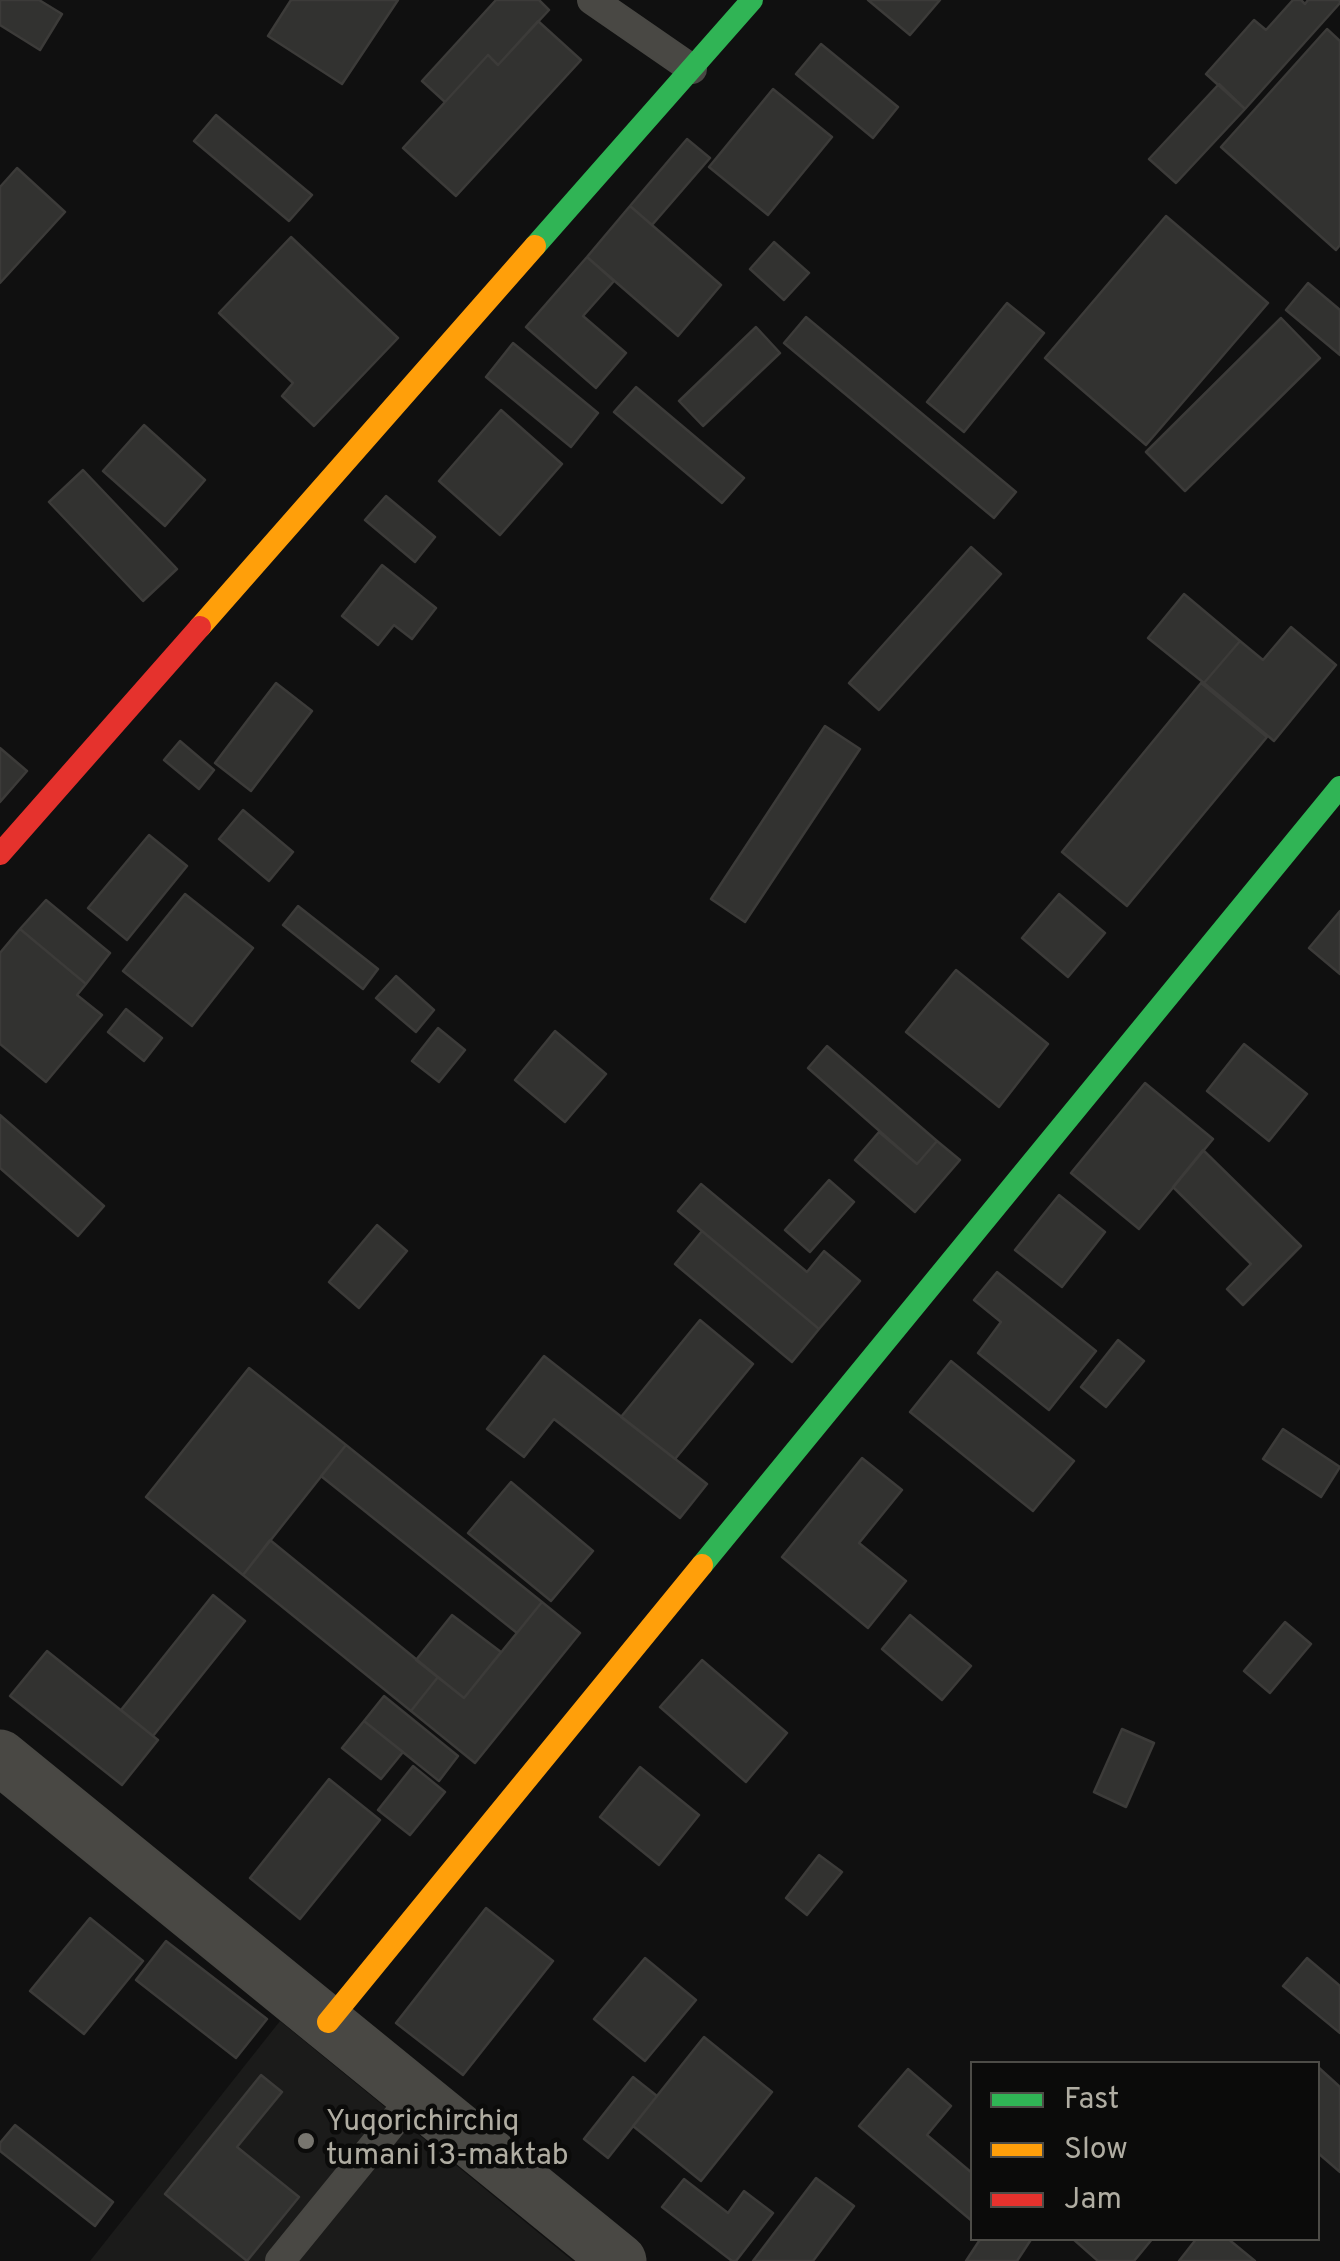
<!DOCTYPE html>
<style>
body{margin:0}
#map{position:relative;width:1340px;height:2261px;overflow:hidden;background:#101010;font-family:Overpass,sans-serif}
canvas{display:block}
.legend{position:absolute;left:970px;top:2061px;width:350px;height:180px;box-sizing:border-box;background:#0b0b0a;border:2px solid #4d4c47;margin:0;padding:12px 18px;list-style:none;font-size:30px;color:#b0ada2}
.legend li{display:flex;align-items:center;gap:20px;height:50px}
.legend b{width:50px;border:2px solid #4d4c47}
</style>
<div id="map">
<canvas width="1340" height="2261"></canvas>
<ul class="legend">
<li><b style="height:12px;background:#30b455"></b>Fast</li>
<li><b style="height:12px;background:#ff9f0a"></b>Slow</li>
<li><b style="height:12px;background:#e5322d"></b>Jam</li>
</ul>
</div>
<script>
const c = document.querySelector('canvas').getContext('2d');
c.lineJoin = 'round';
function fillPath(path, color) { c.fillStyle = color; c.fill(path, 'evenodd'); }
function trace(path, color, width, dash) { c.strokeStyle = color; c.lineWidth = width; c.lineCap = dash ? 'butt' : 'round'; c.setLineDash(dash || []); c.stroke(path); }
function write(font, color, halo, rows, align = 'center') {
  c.font = font + ' Overpass,sans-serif'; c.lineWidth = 9; c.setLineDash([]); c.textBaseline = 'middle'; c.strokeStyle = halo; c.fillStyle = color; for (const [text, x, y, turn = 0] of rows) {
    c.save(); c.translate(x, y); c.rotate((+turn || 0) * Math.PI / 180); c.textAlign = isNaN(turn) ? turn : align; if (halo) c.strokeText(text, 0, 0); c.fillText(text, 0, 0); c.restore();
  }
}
fillPath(new Path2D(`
 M 280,2021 L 573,2261 L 90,2261 Z`), '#1b1b1a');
const building = new Path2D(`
 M 0,0 L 39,0 L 62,14 L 40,50 L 0,25 Z
 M 291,0 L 398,0 L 342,84 L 268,36 Z
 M 496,0 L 539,0 L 549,10 L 498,65 L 488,55 L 445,102 L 422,81 Z
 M 868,0 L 940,0 L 910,35 Z
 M 1293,0 L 1301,0 L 1305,4 L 1308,0 L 1340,0 L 1340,3 L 1245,109 L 1206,74 L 1254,20 L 1266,30 Z
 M 538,21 L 581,60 L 456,196 L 403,148 L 488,55 L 498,65 Z
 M 1327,29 L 1340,41 L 1340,245 L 1336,250 L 1221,147 Z
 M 821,44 L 898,107 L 873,138 L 796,74 Z
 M 1219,84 L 1245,109 L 1176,183 L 1149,159 Z
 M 773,89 L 832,137 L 768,215 L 709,167 Z
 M 216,115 L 312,195 L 289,221 L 194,141 Z
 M 687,139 L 710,158 L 652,225 L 630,206 Z
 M 17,168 L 65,212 L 0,283 L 0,187 Z
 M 630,206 L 721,285 L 678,336 L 587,257 Z
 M 1166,216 L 1268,303 L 1146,445 L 1045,358 Z
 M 291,237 L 398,338 L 314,426 L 282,396 L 293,383 L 219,313 Z
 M 774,242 L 809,273 L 784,300 L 750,269 Z
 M 587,257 L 614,281 L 583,316 L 626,353 L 596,388 L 526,327 Z
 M 1308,283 L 1340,310 L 1340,355 L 1286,310 Z
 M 1007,303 L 1044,333 L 964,432 L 927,402 Z
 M 806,317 L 1016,492 L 994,518 L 784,343 Z
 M 1281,318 L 1320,358 L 1185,491 L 1146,452 Z
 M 756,327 L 780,353 L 703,426 L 679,401 Z
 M 513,343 L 598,413 L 571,447 L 486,377 Z
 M 636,387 L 744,478 L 722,503 L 614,412 Z
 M 501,410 L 562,464 L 500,535 L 439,481 Z
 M 144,425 L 205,480 L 165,526 L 103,471 Z
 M 83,470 L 177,569 L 143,601 L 49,502 Z
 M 386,496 L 435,537 L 415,562 L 365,520 Z
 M 971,547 L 1001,574 L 879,710 L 849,683 Z
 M 382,565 L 436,608 L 412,639 L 394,625 L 378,645 L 342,616 Z
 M 1184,594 L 1240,641 L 1204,683 L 1148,638 Z
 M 1291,627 L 1336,665 L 1274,741 L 1204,683 L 1240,641 L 1263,660 Z
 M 276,683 L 312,711 L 251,791 L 215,763 Z
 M 1201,683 L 1267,737 L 1127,906 L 1062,852 Z
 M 825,726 L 860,749 L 745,922 L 711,899 Z
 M 180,741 L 214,770 L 199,789 L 164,760 Z
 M 0,748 L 27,771 L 0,802 Z
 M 243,810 L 293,852 L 269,881 L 219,839 Z
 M 149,835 L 187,866 L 127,940 L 88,908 Z
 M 185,894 L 253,948 L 192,1026 L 123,971 Z
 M 1059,894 L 1105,933 L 1068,977 L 1022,938 Z
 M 46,900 L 110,953 L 86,984 L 20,929 Z
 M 298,906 L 378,969 L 363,989 L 283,925 Z
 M 1340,911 L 1340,974 L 1309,948 Z
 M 20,929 L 86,984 L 77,995 L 102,1015 L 46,1082 L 0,1044 L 0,953 Z
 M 956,970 L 1048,1044 L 999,1107 L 906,1032 Z
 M 396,976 L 434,1010 L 416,1032 L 376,998 Z
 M 126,1009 L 162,1038 L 144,1061 L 108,1032 Z
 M 438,1028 L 465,1050 L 439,1082 L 412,1061 Z
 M 555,1031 L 606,1074 L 565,1122 L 515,1080 Z
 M 1244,1044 L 1307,1094 L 1269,1141 L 1207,1091 Z
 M 827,1046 L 937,1141 L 917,1164 L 808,1068 Z
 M 1145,1083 L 1213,1139 L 1139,1229 L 1071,1173 Z
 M 0,1115 L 104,1206 L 78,1236 L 0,1168 Z
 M 879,1132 L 917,1164 L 937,1141 L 960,1160 L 915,1212 L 855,1160 Z
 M 1203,1150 L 1301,1246 L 1243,1305 L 1227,1289 L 1251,1264 L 1173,1187 Z
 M 829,1180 L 854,1202 L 810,1252 L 785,1230 Z
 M 701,1184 L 807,1272 L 824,1251 L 860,1281 L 819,1329 L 678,1211 Z
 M 1059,1195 L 1105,1232 L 1062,1287 L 1015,1250 Z
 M 377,1225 L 407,1251 L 359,1308 L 329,1282 Z
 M 702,1231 L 819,1329 L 792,1362 L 675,1264 Z
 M 997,1272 L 1096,1351 L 1049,1410 L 978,1353 L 1001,1322 L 974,1300 Z
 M 700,1320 L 753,1364 L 675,1459 L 621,1417 Z
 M 1118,1340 L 1144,1361 L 1106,1407 L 1081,1387 Z
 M 544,1356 L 707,1484 L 680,1518 L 554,1419 L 524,1457 L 487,1429 Z
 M 951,1361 L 1074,1461 L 1033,1511 L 910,1412 Z
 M 249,1368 L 346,1445 L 243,1575 L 146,1497 Z
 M 1283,1429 L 1340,1467 L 1321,1497 L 1263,1459 Z
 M 346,1445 L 542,1602 L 517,1633 L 321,1476 Z
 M 862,1458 L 902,1490 L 859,1543 L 906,1581 L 868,1628 L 782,1557 Z
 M 511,1482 L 593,1551 L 551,1601 L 468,1533 Z
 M 270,1540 L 438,1677 L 411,1711 L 243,1575 Z
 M 213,1595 L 245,1621 L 153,1736 L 121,1710 Z
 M 542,1602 L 580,1633 L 475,1763 L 411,1711 L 438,1677 L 464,1698 Z
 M 452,1615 L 501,1652 L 464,1698 L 416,1660 Z
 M 910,1615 L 971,1666 L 942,1700 L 882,1649 Z
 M 1285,1622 L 1311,1644 L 1270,1693 L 1244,1671 Z
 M 47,1651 L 158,1740 L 122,1785 L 10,1696 Z
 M 702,1660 L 787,1733 L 746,1782 L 660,1707 Z
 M 384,1696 L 458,1756 L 439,1781 L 364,1721 Z
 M 364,1721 L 403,1752 L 381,1779 L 342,1748 Z
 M 1122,1729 L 1154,1743 L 1126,1807 L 1094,1792 Z
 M 413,1766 L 445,1792 L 410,1835 L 378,1810 Z
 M 640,1767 L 699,1815 L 659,1865 L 600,1817 Z
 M 329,1779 L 380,1820 L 300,1919 L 250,1878 Z
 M 819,1855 L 842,1872 L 807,1915 L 786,1898 Z
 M 486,1908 L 553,1961 L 463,2075 L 396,2023 Z
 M 90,1918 L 143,1961 L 84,2034 L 30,1991 Z
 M 166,1941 L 267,2019 L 236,2058 L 136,1980 Z
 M 645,1958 L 696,2000 L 645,2061 L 594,2019 Z
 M 1307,1958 L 1340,1986 L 1340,2033 L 1283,1986 Z
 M 704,2037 L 772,2092 L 701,2181 L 633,2126 Z
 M 1318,2067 L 1340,2087 L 1340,2172 L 1318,2153 Z
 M 908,2069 L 951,2106 L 927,2135 L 972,2173 L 972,2221 L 859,2126 Z
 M 261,2075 L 282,2092 L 237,2147 L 299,2197 L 247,2261 L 165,2194 Z
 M 633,2077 L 657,2096 L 608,2158 L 584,2139 Z
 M 15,2125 L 113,2202 L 95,2226 L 0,2151 L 0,2143 Z
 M 816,2178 L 854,2206 L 813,2261 L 753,2261 Z
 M 684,2179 L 728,2213 L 744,2191 L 773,2213 L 736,2261 L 732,2261 L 662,2207 Z
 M 981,2238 L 1032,2238 L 1017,2261 L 966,2261 Z
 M 1072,2238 L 1153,2238 L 1134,2261 L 1098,2261 Z
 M 1197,2238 L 1227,2238 L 1255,2261 L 1179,2261 Z`);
fillPath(building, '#323230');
trace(building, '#3c3b39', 2.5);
trace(new Path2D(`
 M 592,0 L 692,69
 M 280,2261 L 416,2094`), '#494844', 30);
trace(new Path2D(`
 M 0,1757 L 619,2261`), '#494844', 55);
trace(new Path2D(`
 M 535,246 L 752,0
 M 702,1565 L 1340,787`), '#30b455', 22);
trace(new Path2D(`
 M 200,627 L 535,246
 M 328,2022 L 702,1565`), '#ff9f0a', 22);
trace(new Path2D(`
 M 0,854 L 200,627`), '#e5322d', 22);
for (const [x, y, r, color] of [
 [306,2141,10,"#78766f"]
]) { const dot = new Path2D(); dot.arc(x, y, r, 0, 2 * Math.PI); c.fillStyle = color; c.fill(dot); trace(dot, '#0b0b0a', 4); }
write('30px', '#b0ada2', '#0b0b0a', [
 ["Yuqorichirchiq",326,2124],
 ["tumani 13-maktab",326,2158]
], 'left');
</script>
